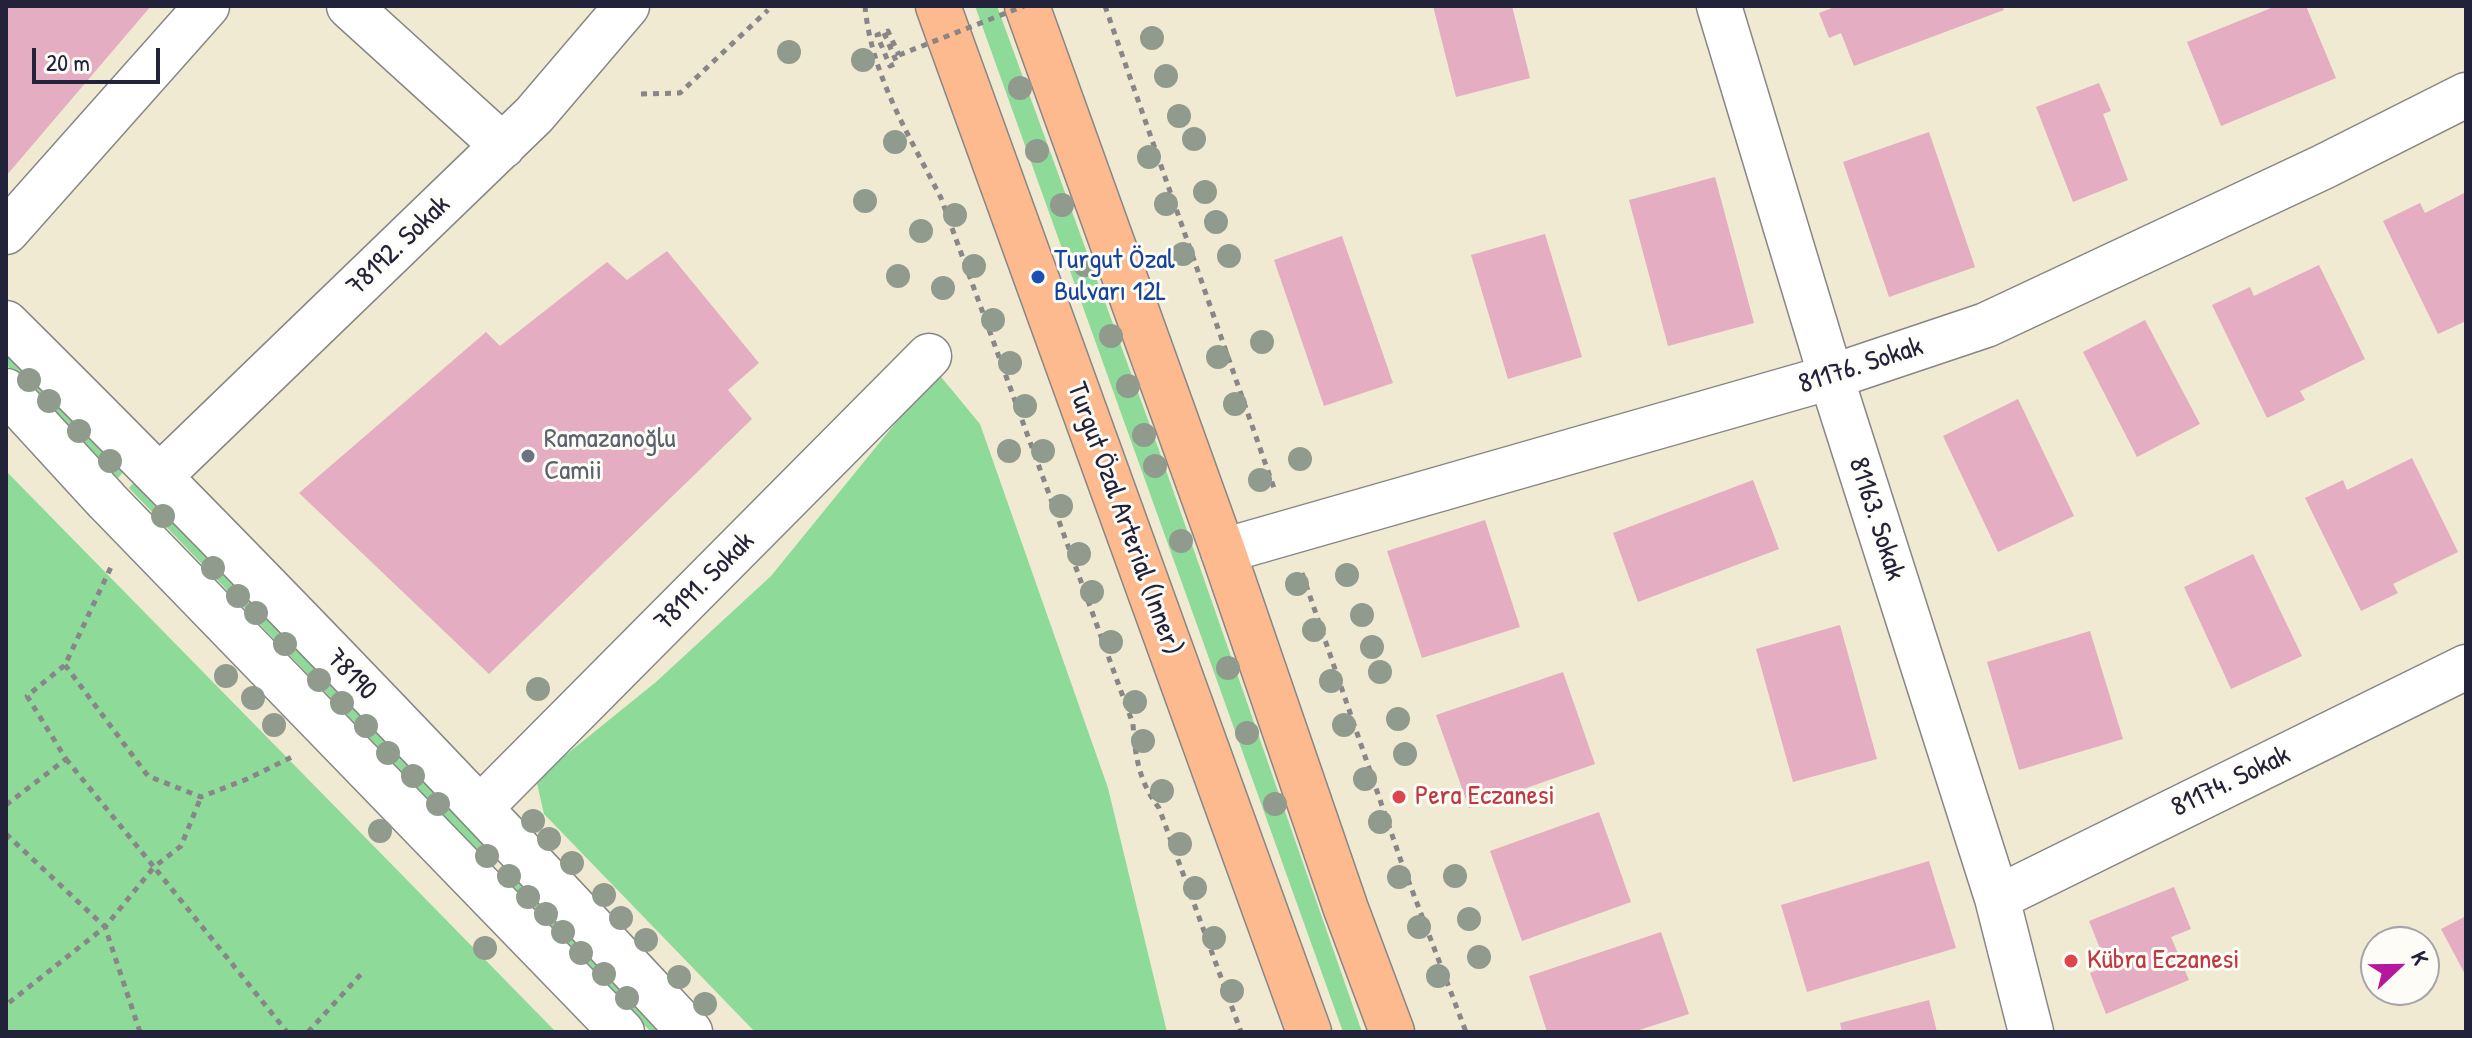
<!DOCTYPE html>
<meta charset="utf-8">
<style>
body{margin:0}
#map{position:relative;width:2472px;height:1038px;overflow:hidden;background:#efead1;font-family:"Patrick Hand",sans-serif}
canvas{display:block}
.frame{position:absolute;inset:0;border:8px solid #22223b;pointer-events:none}
.north{position:absolute;left:2360px;top:926px;width:80px;height:80px;box-sizing:border-box;background:#fdfcf7;border:2px solid #a5a5ac;border-radius:50%;rotate:68deg;font-size:22px;font-weight:700;line-height:32px;text-align:center;color:#22223b}
.north::after{content:'';display:block;margin:auto;width:28px;height:36px;background:#b5179e;clip-path:polygon(50% 0,100% 100%,50% 72%,0 100%)}
.scale{position:absolute;left:32px;top:48px;width:128px;height:36px;box-sizing:border-box;border:4px solid #22223b;border-top:0;padding-left:10px;font-size:24px;line-height:28px;white-space:nowrap;color:#22223b;-webkit-text-stroke:6px #fdfcf7;paint-order:stroke}
</style>
<div id="map">
<canvas width="2472" height="1038"></canvas>
<div class="frame"></div>
<div class="north">K</div>
<div class="scale">20 m</div>
</div>
<script>
const c = document.querySelector('canvas').getContext('2d');
c.lineJoin = 'round';
function fillPath(path, color) { c.fillStyle = color; c.fill(path, 'evenodd'); }
function trace(path, color, width, dash) { c.strokeStyle = color; c.lineWidth = width; c.lineCap = dash ? 'butt' : 'round'; c.setLineDash(dash || []); c.stroke(path); }
function write(font, color, halo, rows, align = 'center') {
  c.font = font + ' "Patrick Hand",sans-serif'; c.lineWidth = 6; c.setLineDash([]); c.textBaseline = 'middle'; c.strokeStyle = halo; c.fillStyle = color; for (const [text, x, y, turn = 0] of rows) {
    c.save(); c.translate(x, y); c.rotate((+turn || 0) * Math.PI / 180); c.textAlign = isNaN(turn) ? turn : align; if (halo) c.strokeText(text, 0, 0); c.fillText(text, 0, 0); c.restore();
  }
}
fillPath(new Path2D(`
 M 975,6 L 997,6 L 1159,450 L 1362,1032 L 1343,1032 Z
 M 6,349 L 125,470 L 118,478 L 6,364 Z
 M 937,372 L 980,424 L 1108,788 L 1167,1032 L 755,1032 L 544,814 L 536,779 L 656,682 L 771,576 Z
 M 6,471 L 556,1032 L 6,1032 Z
 M 135,481 L 497,859 L 490,864 L 129,488 Z
 M 504,867 L 663,1032 L 651,1032 L 499,872 Z`), '#8edb99');
fillPath(new Path2D(`
 M 6,6 L 151,6 L 6,176 Z
 M 1433,6 L 1512,6 L 1530,78 L 1456,97 Z
 M 1837,6 L 2002,6 L 2004,10 L 1854,66 L 1841,33 L 1829,38 L 1819,13 Z
 M 2276,6 L 2306,6 L 2336,78 L 2221,126 L 2187,42 Z
 M 2099,83 L 2111,111 L 2103,114 L 2128,180 L 2073,202 L 2036,107 Z
 M 1929,132 L 1975,267 L 1889,297 L 1843,162 Z
 M 1715,177 L 1754,323 L 1668,346 L 1629,200 Z
 M 2466,192 L 2466,321 L 2438,334 L 2383,221 L 2420,203 L 2425,213 Z
 M 1545,234 L 1582,357 L 1508,379 L 1471,255 Z
 M 1342,236 L 1393,383 L 1324,406 L 1274,260 Z
 M 667,251 L 759,363 L 728,390 L 752,419 L 489,674 L 299,493 L 486,332 L 500,346 L 607,262 L 627,280 Z
 M 2319,265 L 2365,359 L 2300,391 L 2305,400 L 2267,418 L 2212,305 L 2250,287 L 2254,296 Z
 M 2145,320 L 2200,424 L 2137,457 L 2083,352 Z
 M 2018,399 L 2074,516 L 1998,552 L 1943,436 Z
 M 2412,458 L 2458,552 L 2393,584 L 2398,593 L 2361,611 L 2305,498 L 2343,480 L 2347,490 Z
 M 1753,480 L 1779,549 L 1638,602 L 1613,533 Z
 M 1485,520 L 1520,627 L 1422,658 L 1387,551 Z
 M 2253,554 L 2302,656 L 2231,689 L 2184,587 Z
 M 1840,625 L 1877,759 L 1793,782 L 1756,649 Z
 M 2090,631 L 2123,739 L 2019,770 L 1987,662 Z
 M 1563,672 L 1595,764 L 1469,808 L 1436,715 Z
 M 1599,812 L 1631,902 L 1522,941 L 1490,851 Z
 M 1929,861 L 1956,948 L 1807,992 L 1781,905 Z
 M 2174,887 L 2191,929 L 2171,937 L 2189,980 L 2106,1014 L 2090,973 L 2107,966 L 2089,921 Z
 M 2466,916 L 2466,976 L 2441,929 Z
 M 1661,932 L 1689,1014 L 1633,1032 L 1547,1032 L 1529,976 Z
 M 1929,1000 L 1937,1032 L 1842,1032 L 1840,1023 Z`), '#e5adc1');
const minor = new Path2D(`
 M 349,6 L 503,146
 M 1719,6 L 1831,377 L 1997,898 L 2031,1032
 M 6,232 L 207,6
 M 6,323 C 239,554 466,791 690,1032
 M 6,391 L 107,501 L 622,1032
 M 160,476 L 534,115 L 627,6
 M 1223,551 L 1831,377 L 1986,325 L 2323,167 L 2466,95
 M 481,807 L 929,356
 M 1997,898 L 2466,667`);
const major = new Path2D(`
 M 938,6 L 1309,1032
 M 1027,6 L 1223,551 L 1346,909 L 1392,1032`);
trace(minor, '#888686', 47);
trace(major, '#888686', 47);
trace(new Path2D(`
 M 865,6 C 871,75 910,137 941,198 L 1133,724 C 1135,756 1139,782 1159,808 L 1241,1032
 M 1105,6 L 1275,491
 M 884,33 L 897,63 L 890,66 L 877,35 L 888,31 L 899,55
 M 641,94 L 680,93 L 768,10
 M 1302,573 L 1401,861 L 1466,1032
 M 65,665 L 148,776 L 201,797 L 247,779 L 294,756
 M 66,759 L 154,867 L 181,846 L 201,797
 M 6,805 L 66,759 L 27,696 L 65,665 L 111,567
 M 6,834 L 105,927 L 6,1005
 M 140,1032 L 105,927 L 154,867 L 287,1032
 M 308,1032 L 362,973`), '#888686', 5, [6, 6]);
trace(minor, '#fff', 44);
trace(major, '#fcba8e', 44);
trace(new Path2D(`
 M 899,55 L 1024,6`), '#888686', 5, [6, 6]);
c.fillStyle = '#909b8e';
for (const [x, y] of [
 [1152,38],
 [789,52],
 [863,60],
 [1166,76],
 [1020,88],
 [1179,116],
 [1194,139],
 [895,142],
 [1037,151],
 [1149,157],
 [1205,192],
 [865,201],
 [1166,204],
 [1062,205],
 [955,215],
 [1216,222],
 [921,231],
 [1183,254],
 [1229,256],
 [1085,265],
 [974,266],
 [898,276],
 [943,288],
 [993,320],
 [1111,336],
 [1262,342],
 [1218,357],
 [1010,363],
 [29,380],
 [1128,386],
 [49,401],
 [1235,404],
 [1025,406],
 [79,431],
 [1144,435],
 [1009,451],
 [1043,451],
 [1300,459],
 [110,461],
 [1155,466],
 [1260,480],
 [1061,506],
 [163,516],
 [1181,541],
 [1079,554],
 [213,568],
 [1347,575],
 [1297,584],
 [1092,592],
 [238,596],
 [256,613],
 [1362,615],
 [1314,630],
 [1111,642],
 [285,644],
 [1372,647],
 [1228,668],
 [1380,672],
 [226,676],
 [319,680],
 [1331,681],
 [538,689],
 [253,698],
 [1135,702],
 [342,703],
 [1398,719],
 [274,725],
 [1344,725],
 [366,726],
 [1247,733],
 [1143,741],
 [388,753],
 [1405,754],
 [413,776],
 [1365,779],
 [1162,791],
 [438,804],
 [1275,804],
 [533,821],
 [1380,822],
 [380,831],
 [549,839],
 [1180,844],
 [487,856],
 [572,863],
 [509,876],
 [1455,876],
 [1399,877],
 [1195,888],
 [604,895],
 [528,897],
 [546,914],
 [621,918],
 [1469,919],
 [1419,927],
 [563,932],
 [1214,938],
 [646,940],
 [485,948],
 [581,953],
 [1479,957],
 [604,974],
 [1438,976],
 [679,977],
 [1232,991],
 [627,998],
 [705,1004]
]) { c.beginPath(); c.arc(x, y, 12, 0, 2 * Math.PI); c.fill(); }
for (const [x, y, r, color] of [
 [1038,277,8,"#1a4fb4"],
 [528,456,8,"#6b7280"],
 [1399,797,8,"#e0444e"],
 [2071,961,8,"#e0444e"]
]) { const dot = new Path2D(); dot.arc(x, y, r, 0, 2 * Math.PI); c.fillStyle = color; c.fill(dot); trace(dot, '#fdfcf7', 3); }
write('28px', '#22223b', '#fdfcf7', [
 ["78192. Sokak",399,246,-44],
 ["81176. Sokak",1861,366,-18],
 ["Turgut Özal Arterial (Inner)",1124,519,70],
 ["81163. Sokak",1876,519,72],
 ["78191. Sokak",705,582,-45],
 ["78190",351,675,46],
 ["81174. Sokak",2231,782,-26]
]);
write('28px', '#164399', '#fdfcf7', [
 ["Turgut Özal",1054,261],
 ["Bulvarı 12L",1054,293]
], 'left');
write('28px', '#5b616d', '#fdfcf7', [
 ["Ramazanoğlu",544,440],
 ["Camii",544,472]
], 'left');
write('28px', '#be3a42', '#fdfcf7', [
 ["Pera Eczanesi",1415,797],
 ["Kübra Eczanesi",2087,961]
], 'left');
</script>
